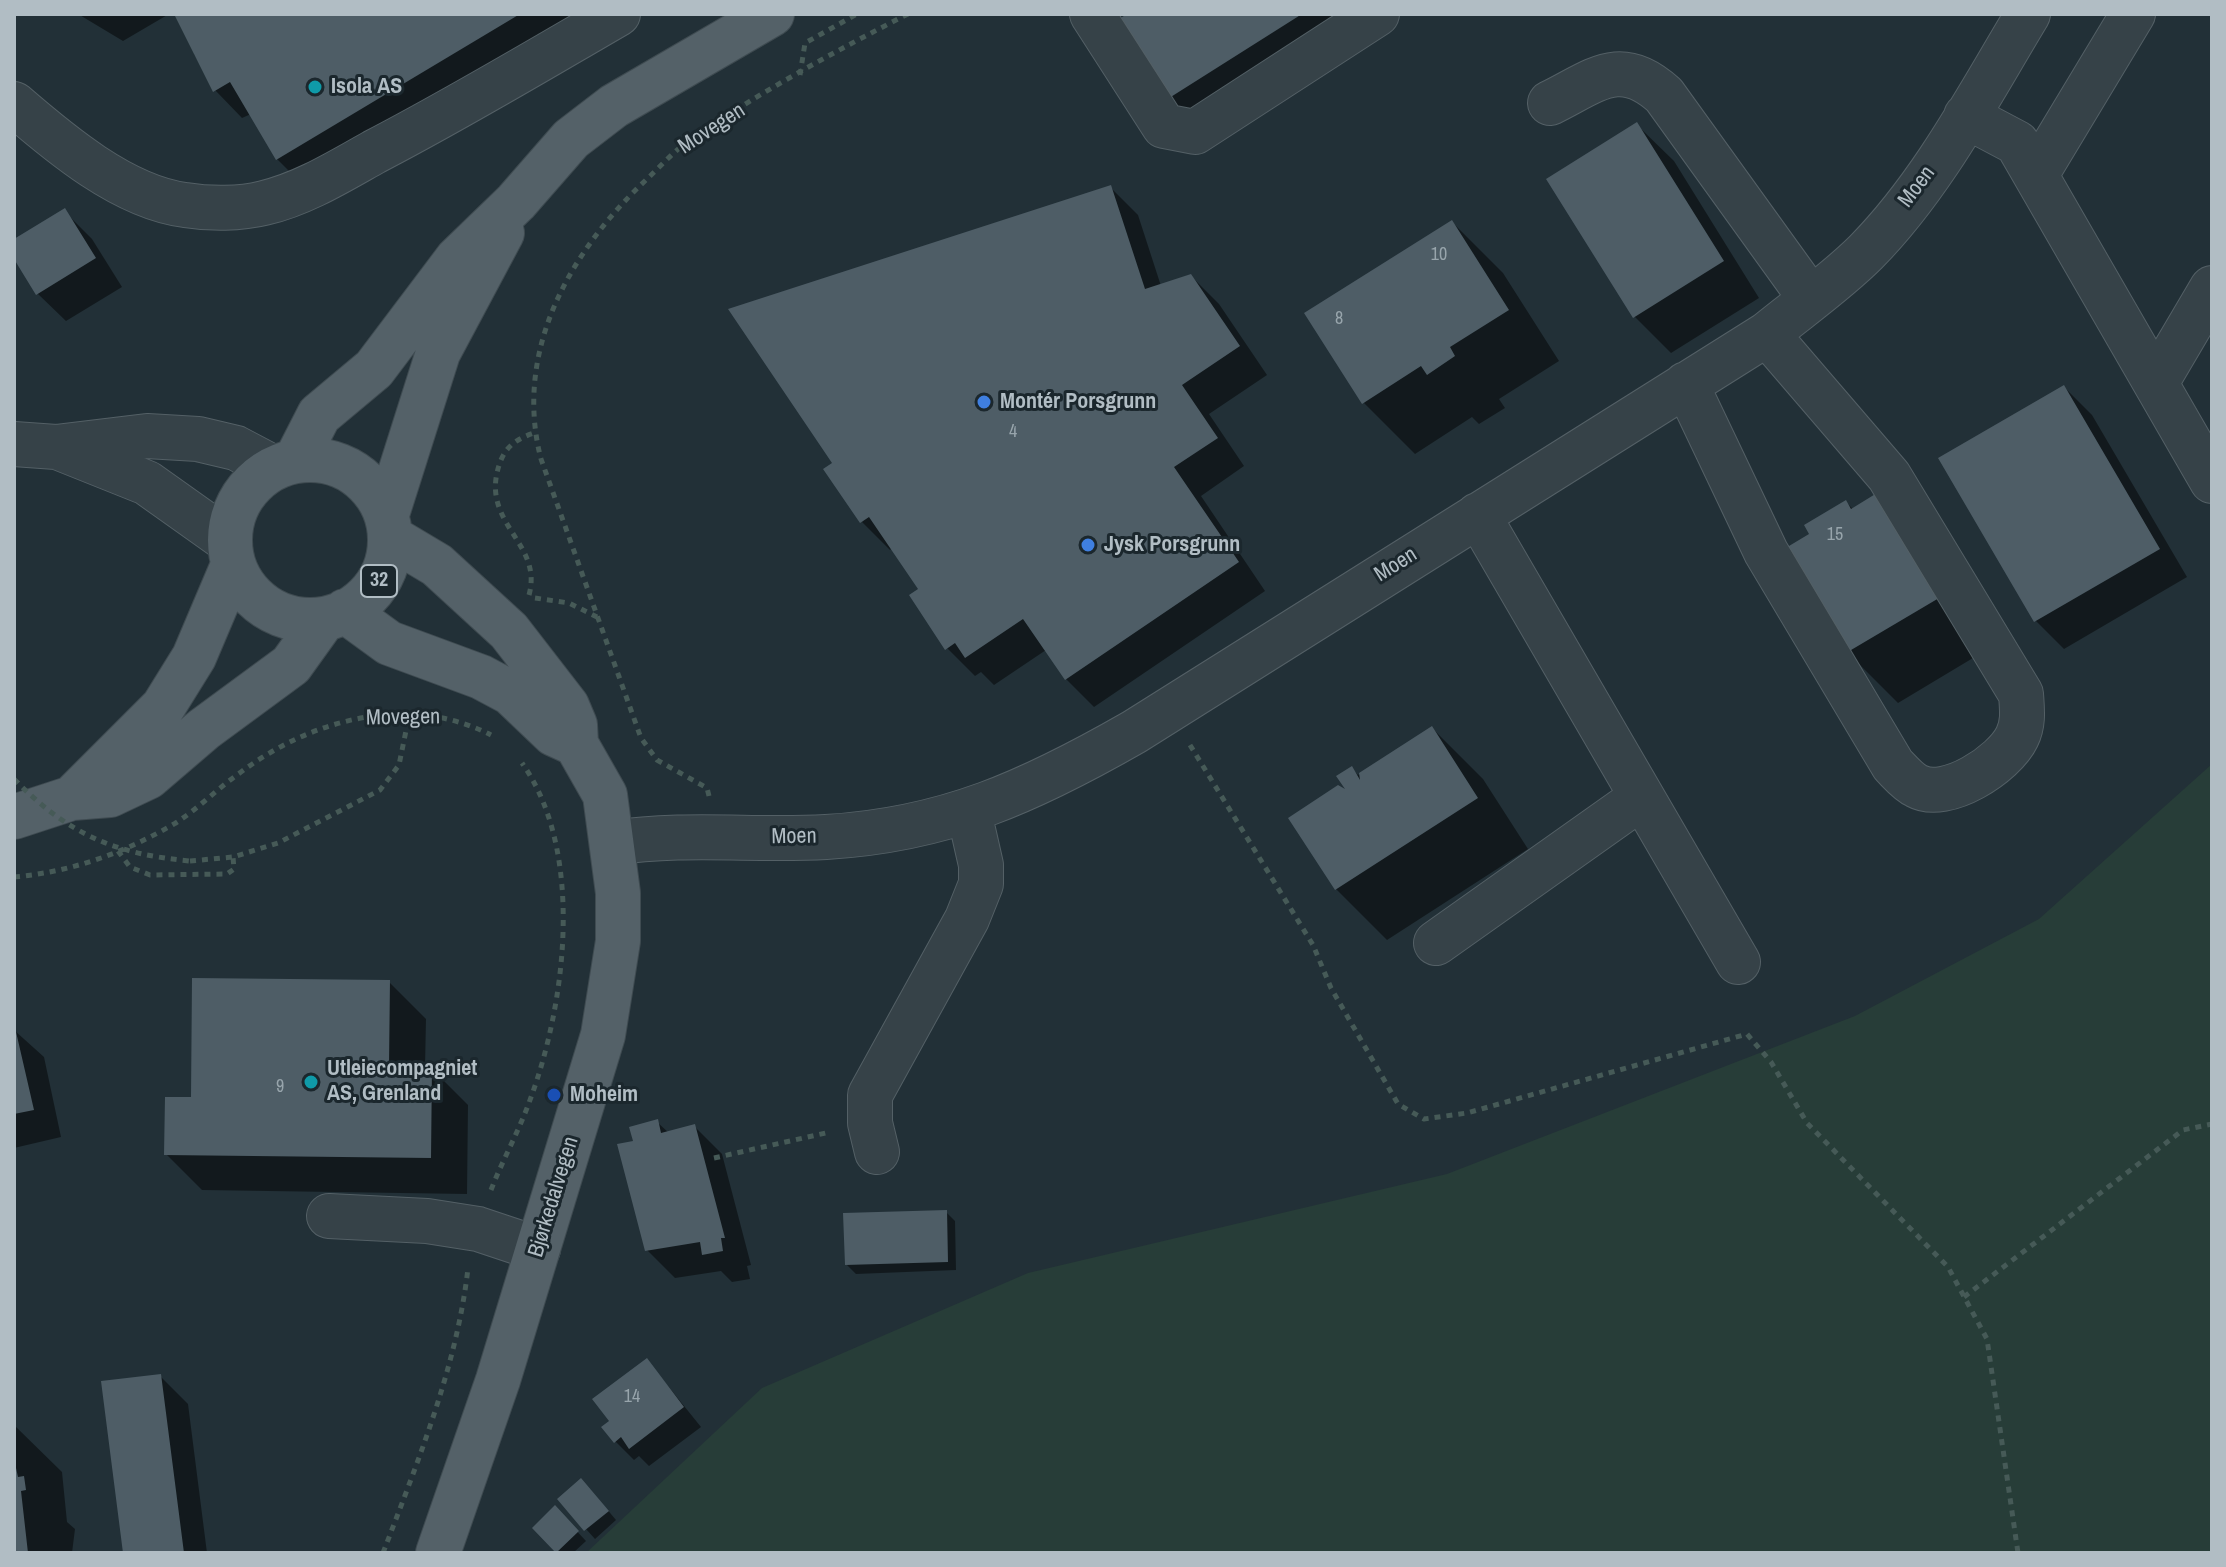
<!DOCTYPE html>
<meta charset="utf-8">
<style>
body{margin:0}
#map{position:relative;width:2226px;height:1567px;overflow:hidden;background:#223037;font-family:"Archivo Narrow",sans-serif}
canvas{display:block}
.frame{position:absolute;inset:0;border:16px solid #b1bdc4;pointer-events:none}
</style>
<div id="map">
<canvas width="2226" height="1567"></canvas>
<div class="frame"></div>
</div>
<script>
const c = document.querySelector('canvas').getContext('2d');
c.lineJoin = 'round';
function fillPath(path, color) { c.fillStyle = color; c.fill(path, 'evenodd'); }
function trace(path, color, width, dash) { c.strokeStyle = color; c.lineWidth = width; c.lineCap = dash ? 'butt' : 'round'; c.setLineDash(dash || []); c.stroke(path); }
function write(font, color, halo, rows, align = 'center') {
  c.font = font + ' "Archivo Narrow",sans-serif'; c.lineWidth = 6; c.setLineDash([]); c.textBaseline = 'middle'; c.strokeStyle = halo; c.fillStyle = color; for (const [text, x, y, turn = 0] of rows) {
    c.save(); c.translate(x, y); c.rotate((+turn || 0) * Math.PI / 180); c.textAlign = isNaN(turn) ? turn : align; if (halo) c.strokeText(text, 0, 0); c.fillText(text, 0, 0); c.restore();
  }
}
fillPath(new Path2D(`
 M 2212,764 L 2212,1553 L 586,1553 L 762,1388 L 1028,1273 L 1447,1174 L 1855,1016 L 2039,919 Z`), '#273d38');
fillPath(new Path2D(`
 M 78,14 L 169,14 L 123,41 Z
 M 176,14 L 594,14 L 305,187 L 277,159 L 251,114 L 242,118 L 215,90 L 194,54 L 198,51 Z
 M 1131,14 L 1349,14 L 1186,117 L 1168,99 Z
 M 1637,125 L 1674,161 L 1759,298 L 1671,353 L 1635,317 Z
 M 1110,187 L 1138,215 L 1161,286 L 1191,276 L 1219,304 L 1267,375 L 1209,414 L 1244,466 L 1201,496 L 1265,591 L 1094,707 L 1066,679 L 1046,650 L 994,685 L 981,672 L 975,676 L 947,648 L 921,590 L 892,548 L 890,550 L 862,522 Z
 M 64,211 L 92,239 L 122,287 L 66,321 L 38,294 L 14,255 L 14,242 Z
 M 1452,222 L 1503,273 L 1559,361 L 1499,399 L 1505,408 L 1479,424 L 1472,417 L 1415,454 L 1364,403 Z
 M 2064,387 L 2092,415 L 2187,577 L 2064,649 L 2036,621 L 1941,459 Z
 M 1846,502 L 1988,649 L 1898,703 L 1847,652 L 1812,534 Z
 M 1432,728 L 1483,779 L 1528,849 L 1387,940 L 1336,889 L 1291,818 L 1351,796 L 1351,768 L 1358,775 Z
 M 389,982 L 426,1019 L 425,1068 L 431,1068 L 468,1105 L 467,1194 L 202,1190 L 166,1154 Z
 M 14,1030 L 44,1057 L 61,1137 L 14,1148 Z
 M 657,1122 L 669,1133 L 694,1126 L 722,1154 L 751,1265 L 747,1266 L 750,1279 L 732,1282 L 721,1271 L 675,1278 L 647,1250 L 635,1142 Z
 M 946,1212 L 955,1221 L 956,1270 L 856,1274 L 847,1265 Z
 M 647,1360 L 701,1427 L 649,1466 L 639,1456 L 634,1460 L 615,1441 L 612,1422 Z
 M 160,1376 L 188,1404 L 207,1553 L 125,1553 Z
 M 14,1425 L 62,1472 L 67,1522 L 75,1529 L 72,1553 L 14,1553 Z
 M 590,1489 L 616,1520 L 595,1539 L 559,1499 Z
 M 555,1508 L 586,1541 L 573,1553 L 558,1553 L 534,1528 Z`), '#0007');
fillPath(new Path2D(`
 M 174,14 L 520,14 L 276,160 L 230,82 L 213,92 Z
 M 1127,14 L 1302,14 L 1166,100 L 1116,21 Z
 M 1637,122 L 1724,261 L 1633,318 L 1546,179 Z
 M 1111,185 L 1145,289 L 1191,274 L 1240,346 L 1182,385 L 1218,438 L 1174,467 L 1239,562 L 1065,680 L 1023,619 L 965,658 L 955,643 L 945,650 L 909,595 L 918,589 L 869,517 L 860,523 L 823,469 L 832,463 L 728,309 Z
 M 65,208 L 96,258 L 36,295 L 14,259 L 14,239 Z
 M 1452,220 L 1509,310 L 1450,347 L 1455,356 L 1427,375 L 1421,366 L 1362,404 L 1304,313 Z
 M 2064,385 L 2160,549 L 2034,622 L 1938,458 Z
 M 1877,493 L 1939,598 L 1846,653 L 1784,549 L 1809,534 L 1804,525 L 1846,500 L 1851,509 Z
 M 1432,726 L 1478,798 L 1335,890 L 1288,818 L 1338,785 L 1345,789 L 1336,776 L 1352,766 L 1360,780 L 1359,773 Z
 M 192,978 L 390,980 L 389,1066 L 432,1066 L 431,1158 L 164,1155 L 165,1097 L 191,1097 Z
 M 14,1023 L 34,1110 L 14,1114 Z
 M 658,1119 L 661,1133 L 695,1124 L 725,1238 L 721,1238 L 723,1251 L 702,1255 L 700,1242 L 645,1251 L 617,1144 L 633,1141 L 629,1127 Z
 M 947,1210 L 948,1262 L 845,1265 L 843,1213 Z
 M 647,1358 L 684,1407 L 629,1449 L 621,1437 L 614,1443 L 601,1427 L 609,1421 L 592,1399 Z
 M 161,1374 L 184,1553 L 123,1553 L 101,1381 Z
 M 14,1459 L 18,1477 L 24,1476 L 26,1490 L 21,1491 L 28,1553 L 14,1553 Z
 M 581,1478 L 609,1511 L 584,1531 L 557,1499 Z
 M 555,1505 L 579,1531 L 556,1553 L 532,1528 Z`), '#4e5d66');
const minor = new Path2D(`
 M 1092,14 L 1164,126 L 1195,132 L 1377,14
 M 1550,103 C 1595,81 1620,55 1664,95 L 1811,299
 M 14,104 C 59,143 123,197 185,205 C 210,209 240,209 264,203 C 303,194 340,171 374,152 C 457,109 537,61 618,14
 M 1966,116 L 2017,143 L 2212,481
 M 2036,175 L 2133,14
 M 2156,383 L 2212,288
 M 1686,384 L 1766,552 L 1893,765 C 1900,772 1908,782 1917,786 C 1946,802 2004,764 2017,737 C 2024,723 2022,709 2021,694 L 1889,476 L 1767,334
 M 14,444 L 56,447 L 147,436 L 198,439 L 236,448 L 274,468
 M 62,449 L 147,483 L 230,542
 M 1478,515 L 1738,962
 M 613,843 C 684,832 755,841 826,837 C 946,830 1031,791 1134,732 L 1767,334 C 1800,307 1836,282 1866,252 C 1933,184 1979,95 2028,14
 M 1436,943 L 1642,797
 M 877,1152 L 870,1123 L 870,1095 L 967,919 L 981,884 L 981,865 L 969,812
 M 329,1216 L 427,1221 L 478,1229 L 538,1249`);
const major = new Path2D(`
 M 296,460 L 319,415 L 374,369 L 457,259 L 516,202 L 571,139 L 614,106 L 772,14
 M230 540a80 80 0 1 1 160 0a80 80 0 1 1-160 0Z
 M 387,514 L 438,353 L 502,233
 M 390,537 L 437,565 L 509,631 L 567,706 L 575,725 L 576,744 L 605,795 L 618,893 L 618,941 L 603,1035 L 498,1380 L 438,1553
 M 345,611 L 389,643 L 481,677 L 511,693 L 554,734 L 576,744
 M 72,798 L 163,707 L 194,657 L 233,565
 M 14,817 L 72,798 L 110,795 L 148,777 L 204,729 L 291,665 L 324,619`);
trace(minor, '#546066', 46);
trace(major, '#3f4b51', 46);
trace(new Path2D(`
 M 800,75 L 805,43 L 857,14
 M 529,595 C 544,541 476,523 501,460 C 507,445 519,438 534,433
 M 535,598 L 569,603 L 597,617
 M 1190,745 L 1313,945 L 1331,988 L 1398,1104 L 1424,1119 L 1467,1113 L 1747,1034 L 1771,1062 L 1807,1123 L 1948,1267 L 1987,1339 L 2018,1553
 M 709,796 L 707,788 L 657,760 L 641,738 L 541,459 C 513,351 570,251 647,179 C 660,167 673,152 687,142 C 753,96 837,50 908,14
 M 118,851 L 130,867 L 150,875 L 227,874 L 234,869 L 233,857
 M 190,861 L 233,857 L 278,843 L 380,790 L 399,765 L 409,716
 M 14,877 C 71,872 124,853 174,824 C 198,809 218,788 241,772 C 312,719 409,693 491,735
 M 714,1158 L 830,1132
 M 491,1190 C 503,1159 519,1131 530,1100 C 566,1003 585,852 522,763
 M 1964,1297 L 2183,1130 L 2212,1124
 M 383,1553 C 418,1461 457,1366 468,1268`), '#465a57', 5, [6, 6]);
trace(minor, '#364248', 44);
trace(major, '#546168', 44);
trace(new Path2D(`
 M 14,779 C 68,834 114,854 190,861`), '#465a57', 5, [6, 6]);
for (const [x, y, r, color] of [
 [315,87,8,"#0f9aa8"],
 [984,402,8,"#3f7fe0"],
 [1088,545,8,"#3f7fe0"],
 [311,1082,8,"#0f9aa8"],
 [554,1095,8,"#1a4fb4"]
]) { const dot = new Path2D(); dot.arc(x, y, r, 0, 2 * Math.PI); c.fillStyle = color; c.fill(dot); trace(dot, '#1b272d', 3); }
write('18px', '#98a5ac', null, [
 ["10",1439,255],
 ["8",1339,319],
 ["4",1013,432],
 ["15",1835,535],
 ["9",280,1087],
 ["14",632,1397]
]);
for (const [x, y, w] of [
 [379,581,36]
]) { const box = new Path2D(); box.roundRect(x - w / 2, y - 16, w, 32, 6); c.fillStyle = '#1b272d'; c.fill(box); trace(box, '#b1bdc4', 2); }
write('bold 20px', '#b1bdc4', null, [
 ["32",379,581]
]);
write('bold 22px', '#b1bdc4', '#1b272d', [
 ["Isola AS",331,87],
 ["Montér Porsgrunn",1000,402],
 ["Jysk Porsgrunn",1104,545],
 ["Utleiecompagniet",327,1069],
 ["AS, Grenland",327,1094],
 ["Moheim",570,1095]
], 'left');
write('22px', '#b1bdc4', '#1b272d', [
 ["Movegen",712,129,-33],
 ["Moen",1917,187,-53],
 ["Moen",1396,565,-32],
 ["Movegen",403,718,-1],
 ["Moen",794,837,-1],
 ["Bjørkedalvegen",554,1197,-73]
]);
</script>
